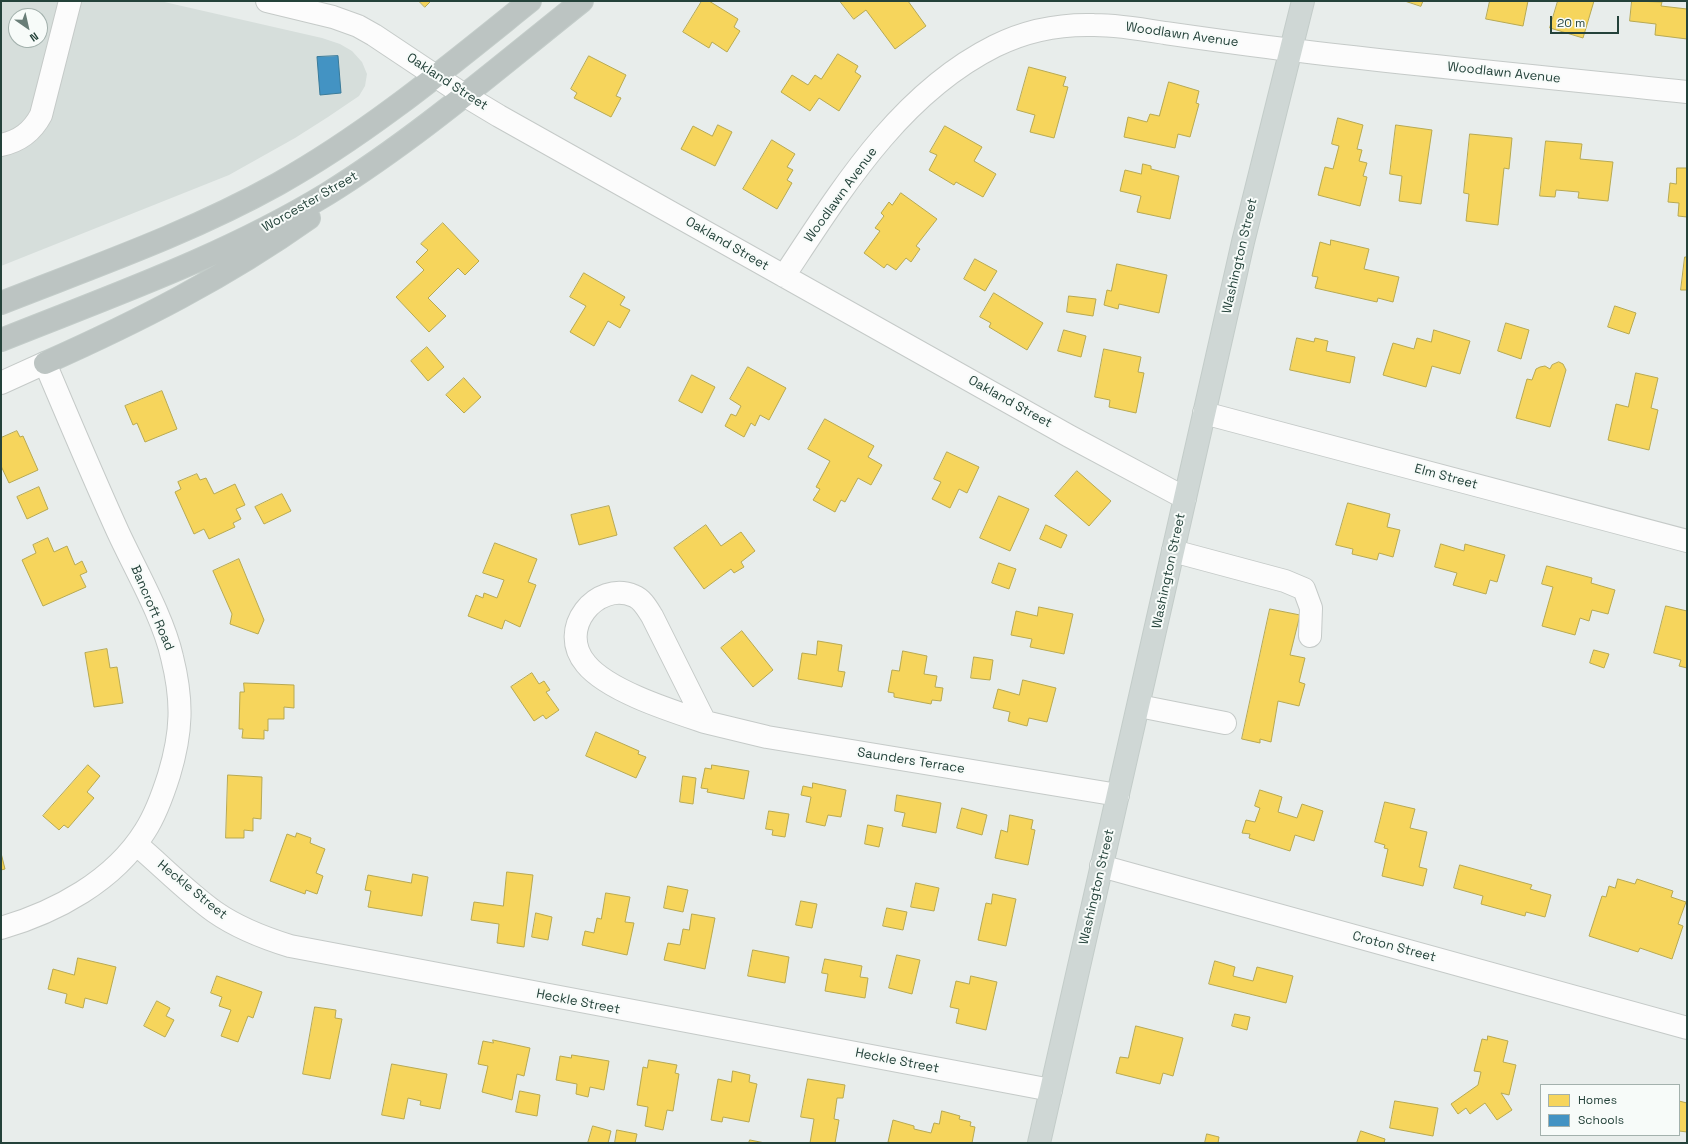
<!DOCTYPE html>
<style>
body{margin:0}
#map{position:relative;width:1688px;height:1144px;overflow:hidden;background:#e8edeb;font-family:"Space Grotesk",sans-serif}
canvas{display:block}
.frame{position:absolute;inset:0;border:2px solid #24423a;pointer-events:none}
.legend{position:absolute;left:1540px;top:1084px;width:140px;height:52px;box-sizing:border-box;background:#f7fbf9;border:1px solid #a3b1ad;margin:0;padding:5px 7px;list-style:none;font-size:12px;color:#24423a}
.legend li{display:flex;align-items:center;gap:8px;height:20px}
.legend b{width:20px;border:1px solid #a3b1ad}
.north{position:absolute;left:8px;top:8px;width:40px;height:40px;box-sizing:border-box;background:#f7fbf9;border:1px solid #a3b1ad;border-radius:50%;rotate:146deg;font-size:11px;font-weight:700;line-height:16px;text-align:center;color:#24423a}
.north::after{content:'';display:block;margin:auto;width:14px;height:18px;background:#697e78;clip-path:polygon(50% 0,100% 100%,50% 72%,0 100%)}
.scale{position:absolute;left:1550px;top:16px;width:69px;height:18px;box-sizing:border-box;border:2px solid #24423a;border-top:0;padding-left:5px;font-size:12px;line-height:14px;white-space:nowrap;color:#24423a;-webkit-text-stroke:3px #f7fbf9;paint-order:stroke}
</style>
<div id="map">
<canvas width="1688" height="1144"></canvas>
<div class="frame"></div>
<ul class="legend">
<li><b style="height:11px;background:#f6d55c"></b>Homes</li>
<li><b style="height:11px;background:#4393c3"></b>Schools</li>
</ul>
<div class="north">N</div>
<div class="scale">20 m</div>
</div>
<script>
const c = document.querySelector('canvas').getContext('2d');
c.lineJoin = 'round';
function fillPath(path, color) { c.fillStyle = color; c.fill(path, 'evenodd'); }
function trace(path, color, width, dash) { c.strokeStyle = color; c.lineWidth = width; c.lineCap = dash ? 'butt' : 'round'; c.setLineDash(dash || []); c.stroke(path); }
function write(font, color, halo, rows, align = 'center') {
  c.font = font + ' "Space Grotesk",sans-serif'; c.lineWidth = 4; c.setLineDash([]); c.textBaseline = 'middle'; c.strokeStyle = halo; c.fillStyle = color; for (const [text, x, y, turn = 0] of rows) {
    c.save(); c.translate(x, y); c.rotate((+turn || 0) * Math.PI / 180); c.textAlign = isNaN(turn) ? turn : align; if (halo) c.strokeText(text, 0, 0); c.fillText(text, 0, 0); c.restore();
  }
}
fillPath(new Path2D(`
 M 1,1 L 160,1 L 322,38 L 340,44 L 352,51 L 362,62 L 367,74 L 365,86 L 359,96 L 328,117 L 295,138 L 229,175 L 1,266 ZM 16,16 L 40,16 L 40,40 L 16,40 Z`), '#d6dedb');
const homes = new Path2D(`
 M 419,1 L 431,1 L 425,7 Z
 M 702,1 L 709,1 L 738,19 L 734,27 L 740,31 L 727,52 L 712,42 L 709,48 L 683,32 Z
 M 840,1 L 908,1 L 926,26 L 895,49 L 866,10 L 854,19 Z
 M 1405,1 L 1423,1 L 1421,6 Z
 M 1490,1 L 1528,1 L 1523,26 L 1486,19 Z
 M 1558,1 L 1594,1 L 1583,38 L 1550,28 Z
 M 1632,1 L 1662,2 L 1661,6 L 1687,9 L 1687,39 L 1655,35 L 1656,24 L 1630,21 Z
 M 838,54 L 858,66 L 855,72 L 861,76 L 839,111 L 819,98 L 810,111 L 781,92 L 792,75 L 808,85 L 815,75 L 821,79 Z
 M 589,56 L 626,75 L 616,96 L 621,98 L 611,117 L 574,98 L 577,93 L 571,89 Z
 M 1029,67 L 1066,77 L 1063,86 L 1068,87 L 1054,138 L 1030,132 L 1035,115 L 1017,110 Z
 M 1169,82 L 1199,91 L 1196,103 L 1199,104 L 1190,137 L 1178,134 L 1175,148 L 1124,137 L 1128,117 L 1147,122 L 1150,114 L 1159,116 Z
 M 1338,118 L 1363,125 L 1357,149 L 1362,150 L 1359,161 L 1367,163 L 1363,176 L 1367,177 L 1360,206 L 1318,195 L 1325,167 L 1333,169 L 1339,146 L 1332,144 Z
 M 718,125 L 732,132 L 715,166 L 681,149 L 693,126 L 712,136 Z
 M 1396,125 L 1432,130 L 1421,204 L 1399,201 L 1402,176 L 1390,174 Z
 M 945,126 L 982,147 L 974,161 L 996,174 L 983,197 L 956,182 L 954,185 L 929,170 L 937,155 L 930,152 Z
 M 1470,134 L 1512,138 L 1509,169 L 1504,168 L 1498,225 L 1466,221 L 1469,194 L 1464,193 Z
 M 772,140 L 795,154 L 787,167 L 793,170 L 787,180 L 792,183 L 777,209 L 743,189 Z
 M 1546,141 L 1582,144 L 1580,159 L 1613,162 L 1608,201 L 1578,198 L 1579,192 L 1556,190 L 1555,197 L 1540,196 Z
 M 1143,164 L 1151,166 L 1151,169 L 1179,176 L 1170,219 L 1137,212 L 1141,196 L 1120,191 L 1125,170 L 1141,174 Z
 M 1677,168 L 1687,168 L 1687,217 L 1678,216 L 1679,203 L 1668,202 L 1670,183 L 1676,184 Z
 M 901,193 L 937,219 L 916,246 L 920,249 L 911,262 L 906,258 L 896,270 L 887,264 L 884,268 L 864,253 L 880,231 L 875,228 L 884,216 L 881,213 L 889,202 L 892,205 Z
 M 443,223 L 479,261 L 465,275 L 458,268 L 428,298 L 446,316 L 429,332 L 396,297 L 424,270 L 416,262 L 428,250 L 421,244 Z
 M 1331,240 L 1369,249 L 1364,269 L 1399,277 L 1393,302 L 1378,298 L 1377,302 L 1315,288 L 1318,277 L 1312,276 L 1320,242 L 1330,245 Z
 M 1685,257 L 1687,257 L 1687,290 L 1681,290 Z
 M 975,259 L 997,271 L 985,291 L 964,279 Z
 M 1117,264 L 1167,275 L 1159,313 L 1119,304 L 1118,309 L 1104,305 L 1107,290 L 1111,291 Z
 M 584,273 L 625,297 L 620,305 L 630,310 L 620,328 L 608,321 L 594,346 L 570,332 L 586,306 L 570,297 Z
 M 994,293 L 1043,323 L 1027,350 L 989,327 L 991,323 L 980,317 Z
 M 1069,296 L 1096,299 L 1093,316 L 1067,312 Z
 M 1615,306 L 1636,313 L 1629,334 L 1608,327 Z
 M 1506,323 L 1529,330 L 1521,359 L 1498,351 Z
 M 1064,330 L 1086,336 L 1081,357 L 1058,351 Z
 M 1434,330 L 1470,341 L 1460,374 L 1432,366 L 1426,387 L 1383,375 L 1393,343 L 1414,349 L 1417,338 L 1431,342 Z
 M 1297,338 L 1314,342 L 1315,338 L 1328,341 L 1326,351 L 1355,357 L 1350,383 L 1290,370 Z
 M 427,347 L 444,367 L 428,381 L 411,361 Z
 M 1104,349 L 1141,357 L 1138,372 L 1144,373 L 1136,413 L 1109,407 L 1110,400 L 1095,397 Z
 M 1559,362 L 1563,364 L 1566,370 L 1550,427 L 1516,418 L 1527,379 L 1532,380 L 1536,369 L 1540,367 L 1545,366 L 1550,369 L 1552,365 Z
 M 748,367 L 786,388 L 769,420 L 760,415 L 755,426 L 751,423 L 744,437 L 725,426 L 731,414 L 736,416 L 741,406 L 730,399 Z
 M 1636,373 L 1658,378 L 1651,408 L 1658,410 L 1649,450 L 1608,440 L 1616,404 L 1628,407 Z
 M 692,375 L 715,387 L 702,413 L 679,401 Z
 M 464,378 L 481,397 L 464,413 L 446,395 Z
 M 162,391 L 177,429 L 145,442 L 137,423 L 133,425 L 125,406 Z
 M 825,419 L 874,446 L 868,457 L 882,465 L 871,485 L 858,478 L 845,502 L 841,500 L 835,512 L 813,500 L 820,489 L 816,487 L 830,461 L 808,449 Z
 M 17,431 L 20,437 L 23,436 L 38,470 L 9,483 L 1,466 L 1,438 Z
 M 947,452 L 979,467 L 967,493 L 959,489 L 950,508 L 932,499 L 941,482 L 934,479 Z
 M 1077,471 L 1111,501 L 1089,526 L 1055,496 Z
 M 197,474 L 200,480 L 206,478 L 214,494 L 235,484 L 245,505 L 236,509 L 241,519 L 233,523 L 235,527 L 209,539 L 204,529 L 194,534 L 175,492 L 181,489 L 178,482 Z
 M 39,487 L 48,509 L 27,519 L 17,497 Z
 M 282,494 L 291,511 L 264,524 L 255,507 Z
 M 999,496 L 1029,509 L 1010,551 L 980,538 Z
 M 1348,503 L 1390,514 L 1387,527 L 1400,530 L 1393,557 L 1379,553 L 1377,560 L 1352,554 L 1353,549 L 1336,545 Z
 M 609,506 L 617,535 L 579,545 L 571,515 Z
 M 706,525 L 721,546 L 741,532 L 755,551 L 741,562 L 744,567 L 734,573 L 731,569 L 704,589 L 674,548 Z
 M 1046,525 L 1067,535 L 1061,548 L 1040,539 Z
 M 48,538 L 54,552 L 67,546 L 75,565 L 82,561 L 87,572 L 80,575 L 86,587 L 43,606 L 22,560 L 36,553 L 33,545 Z
 M 495,543 L 537,559 L 528,582 L 536,585 L 520,627 L 505,620 L 502,629 L 468,616 L 476,595 L 483,598 L 484,593 L 497,598 L 504,580 L 483,573 Z
 M 1441,544 L 1464,551 L 1465,544 L 1505,555 L 1497,582 L 1490,580 L 1486,594 L 1453,585 L 1457,573 L 1435,567 Z
 M 239,559 L 264,620 L 258,634 L 230,624 L 232,614 L 213,571 Z
 M 999,563 L 1016,569 L 1009,589 L 992,583 Z
 M 1547,566 L 1592,578 L 1591,583 L 1615,590 L 1608,614 L 1592,610 L 1589,621 L 1580,618 L 1575,635 L 1542,626 L 1553,587 L 1542,584 Z
 M 1666,606 L 1687,611 L 1687,668 L 1679,666 L 1681,660 L 1654,653 Z
 M 1039,607 L 1073,614 L 1064,654 L 1030,647 L 1032,639 L 1011,635 L 1016,611 L 1037,616 Z
 M 1270,609 L 1300,615 L 1290,655 L 1305,658 L 1299,682 L 1305,684 L 1299,706 L 1278,701 L 1271,742 L 1260,739 L 1260,743 L 1242,739 Z
 M 742,631 L 773,670 L 753,687 L 721,648 Z
 M 818,641 L 842,645 L 838,671 L 845,672 L 842,687 L 798,679 L 802,653 L 816,655 Z
 M 107,649 L 110,668 L 117,667 L 123,703 L 94,707 L 85,653 Z
 M 1594,650 L 1609,654 L 1604,668 L 1590,663 Z
 M 903,651 L 927,656 L 924,674 L 937,676 L 935,687 L 943,688 L 941,701 L 932,700 L 931,704 L 894,697 L 894,693 L 888,692 L 892,670 L 899,671 Z
 M 974,657 L 993,660 L 990,680 L 971,678 Z
 M 532,673 L 539,684 L 544,681 L 550,690 L 546,692 L 559,710 L 546,719 L 543,715 L 534,721 L 511,687 Z
 M 1023,680 L 1056,688 L 1047,722 L 1029,718 L 1027,726 L 1008,721 L 1010,712 L 993,708 L 998,689 L 1019,695 Z
 M 244,683 L 294,685 L 294,708 L 284,707 L 284,719 L 268,719 L 268,731 L 264,730 L 264,739 L 242,738 L 243,729 L 239,729 L 240,692 L 244,692 Z
 M 596,732 L 639,751 L 638,754 L 646,757 L 636,778 L 586,756 Z
 M 88,765 L 100,776 L 87,792 L 94,798 L 68,828 L 64,825 L 59,830 L 43,816 Z
 M 712,765 L 749,771 L 744,799 L 707,792 L 708,789 L 701,788 L 705,768 L 711,769 Z
 M 228,775 L 262,777 L 261,819 L 253,818 L 253,831 L 244,830 L 244,838 L 226,838 Z
 M 683,776 L 696,778 L 693,804 L 680,802 Z
 M 813,783 L 846,790 L 841,817 L 828,815 L 825,826 L 806,822 L 811,797 L 801,795 L 803,786 L 812,788 Z
 M 1260,790 L 1282,797 L 1278,812 L 1297,818 L 1302,804 L 1323,811 L 1314,841 L 1295,835 L 1290,851 L 1249,838 L 1250,834 L 1242,833 L 1246,820 L 1255,822 L 1260,808 L 1255,806 Z
 M 897,795 L 941,803 L 936,833 L 902,826 L 905,813 L 895,811 Z
 M 1385,802 L 1415,809 L 1410,828 L 1427,832 L 1419,867 L 1427,869 L 1423,886 L 1382,876 L 1388,849 L 1384,848 L 1385,845 L 1375,842 Z
 M 962,808 L 987,815 L 982,835 L 957,828 Z
 M 769,811 L 789,814 L 785,837 L 772,835 L 773,830 L 766,829 Z
 M 1010,815 L 1033,820 L 1031,829 L 1035,830 L 1028,865 L 995,858 L 1001,830 L 1007,832 Z
 M 868,825 L 883,828 L 879,847 L 865,844 Z
 M 297,833 L 311,838 L 310,843 L 325,849 L 316,873 L 323,876 L 317,894 L 306,890 L 305,894 L 270,881 L 287,834 L 295,837 Z
 M 1,853 L 5,869 L 1,870 Z
 M 1460,865 L 1532,885 L 1530,889 L 1551,895 L 1545,917 L 1526,912 L 1525,916 L 1481,904 L 1483,896 L 1454,888 Z
 M 507,872 L 533,875 L 524,947 L 497,943 L 499,924 L 471,920 L 474,902 L 503,906 Z
 M 413,874 L 428,877 L 422,916 L 368,907 L 371,891 L 365,890 L 368,875 L 411,883 Z
 M 1618,879 L 1635,884 L 1637,879 L 1673,891 L 1671,897 L 1686,902 L 1678,924 L 1683,926 L 1672,959 L 1640,948 L 1638,952 L 1589,936 L 1602,896 L 1606,897 L 1609,886 L 1615,888 Z
 M 916,883 L 939,888 L 934,911 L 911,907 Z
 M 668,886 L 688,890 L 683,912 L 664,908 Z
 M 606,893 L 630,897 L 625,922 L 634,923 L 627,955 L 582,945 L 585,931 L 594,933 L 597,918 L 601,919 Z
 M 993,894 L 1016,899 L 1006,946 L 978,940 L 986,903 L 991,904 Z
 M 801,901 L 817,904 L 812,928 L 796,925 Z
 M 887,908 L 907,912 L 903,930 L 883,926 Z
 M 536,913 L 552,917 L 548,940 L 532,937 Z
 M 692,914 L 715,918 L 705,969 L 664,960 L 668,943 L 680,945 L 683,929 L 689,930 Z
 M 753,950 L 789,957 L 785,983 L 748,976 Z
 M 897,955 L 920,960 L 912,994 L 889,988 Z
 M 78,958 L 116,967 L 107,1004 L 85,998 L 83,1008 L 65,1003 L 67,994 L 48,989 L 53,969 L 74,975 Z
 M 825,959 L 862,966 L 860,977 L 868,978 L 865,998 L 825,991 L 828,974 L 822,973 Z
 M 1215,961 L 1235,967 L 1233,976 L 1253,981 L 1257,967 L 1293,976 L 1286,1003 L 1209,984 Z
 M 217,976 L 262,992 L 253,1018 L 248,1016 L 238,1042 L 221,1036 L 231,1010 L 219,1006 L 222,997 L 211,993 Z
 M 971,976 L 997,982 L 986,1030 L 956,1023 L 959,1009 L 950,1007 L 956,981 L 969,984 Z
 M 157,1001 L 170,1008 L 166,1016 L 174,1020 L 165,1037 L 144,1026 Z
 M 315,1007 L 336,1010 L 335,1018 L 342,1019 L 330,1079 L 303,1074 Z
 M 1235,1014 L 1250,1017 L 1247,1030 L 1232,1026 Z
 M 1136,1026 L 1183,1038 L 1173,1076 L 1163,1073 L 1160,1084 L 1116,1073 L 1120,1057 L 1128,1058 Z
 M 1488,1036 L 1508,1041 L 1503,1062 L 1516,1065 L 1509,1095 L 1501,1093 L 1512,1110 L 1497,1120 L 1485,1103 L 1470,1114 L 1466,1108 L 1458,1114 L 1451,1104 L 1478,1085 L 1481,1072 L 1474,1071 L 1482,1039 L 1487,1040 Z
 M 493,1040 L 530,1048 L 524,1076 L 517,1074 L 512,1100 L 482,1092 L 488,1066 L 478,1064 L 483,1041 L 493,1043 Z
 M 572,1055 L 609,1061 L 604,1090 L 590,1087 L 588,1097 L 576,1094 L 577,1084 L 556,1080 L 560,1056 L 571,1058 Z
 M 649,1060 L 677,1065 L 675,1073 L 679,1074 L 673,1111 L 667,1110 L 663,1130 L 645,1126 L 648,1107 L 637,1105 L 643,1067 L 647,1068 Z
 M 392,1064 L 447,1074 L 440,1109 L 420,1105 L 421,1101 L 408,1098 L 404,1119 L 382,1115 Z
 M 733,1071 L 750,1075 L 749,1082 L 757,1084 L 749,1122 L 723,1117 L 722,1122 L 711,1120 L 718,1079 L 731,1082 Z
 M 808,1079 L 845,1085 L 843,1098 L 837,1098 L 834,1119 L 839,1120 L 835,1143 L 810,1143 L 814,1119 L 801,1117 Z
 M 520,1091 L 540,1095 L 537,1116 L 516,1112 Z
 M 1395,1101 L 1438,1108 L 1433,1136 L 1390,1128 Z
 M 1679,1101 L 1687,1103 L 1687,1132 L 1679,1131 Z
 M 942,1111 L 960,1116 L 959,1119 L 971,1122 L 970,1126 L 975,1127 L 972,1143 L 893,1143 L 888,1142 L 893,1120 L 914,1126 L 914,1129 L 931,1133 L 934,1123 L 939,1124 Z
 M 593,1126 L 611,1131 L 608,1143 L 588,1143 Z
 M 617,1130 L 637,1134 L 635,1143 L 615,1143 Z
 M 1361,1131 L 1385,1139 L 1384,1143 L 1357,1143 Z
 M 1207,1134 L 1219,1137 L 1218,1143 L 1205,1143 Z
 M 750,1140 L 765,1143 L 749,1143 Z`);
fillPath(homes, '#f6d55c');
trace(homes, '#b7a952', 1);
const schools = new Path2D(`
 M 338,56 L 341,93 L 320,95 L 317,57 Z`);
fillPath(schools, '#4393c3');
trace(schools, '#3a7b9a', 1);
const minor = new Path2D(`
 M 267,1 L 333,17 L 358,26 L 374,35 L 464,95 L 499,116 L 1069,436 L 1185,498
 M 1,145 C 20,141 32,132 41,115 L 70,1
 M 784,276 C 841,190 899,94 995,46 C 1025,31 1060,24 1094,25 C 1118,25 1141,29 1165,33 C 1207,39 1249,45 1291,50 C 1423,66 1555,78 1687,92
 M 1,383 L 45,363 C 69,420 93,477 118,532 C 136,571 163,617 172,657 C 183,701 182,732 169,775 C 163,794 156,814 145,831 C 114,881 56,912 1,928
 M 1204,413 L 1687,541
 M 1173,551 L 1285,581 L 1304,589 L 1311,608 L 1310,636
 M 1139,706 L 1225,723
 M 705,722 C 672,711 608,691 586,664 C 556,629 597,580 634,596 C 642,599 647,608 652,616 L 705,722 L 767,737 L 1118,795
 M 136,844 C 162,866 187,892 215,912 C 238,928 264,938 290,946 L 1051,1090
 M 1101,866 L 1687,1028`);
const major = new Path2D(`
 M 1039,1143 L 1243,242 L 1303,1`);
const highway = new Path2D(`
 M 1,303 C 95,266 190,233 278,184 C 369,133 449,66 530,1
 M 1,340 C 111,296 225,256 327,194 C 417,138 499,67 582,1
 M 45,363 C 137,322 226,277 309,218`);
trace(minor, '#c5cac8', 24);
trace(major, '#c3ccc9', 24);
trace(highway, '#c3ccc9', 24);
trace(minor, '#fcfcfc', 22);
trace(major, '#cfd7d5', 22);
trace(highway, '#bcc4c2', 22);
write('13px', '#24423a', '#f7fbf9', [
 ["Woodlawn Avenue",1182,35,8],
 ["Woodlawn Avenue",1504,73,6],
 ["Oakland Street",447,82,33],
 ["Woodlawn Avenue",841,195,-54],
 ["Worcester Street",310,202,-30],
 ["Oakland Street",727,244,30],
 ["Washington Street",1240,256,-77],
 ["Oakland Street",1010,402,29],
 ["Elm Street",1446,477,15],
 ["Washington Street",1169,571,-78],
 ["Bancroft Road",152,608,67],
 ["Saunders Terrace",911,761,9],
 ["Washington Street",1097,887,-77],
 ["Heckle Street",192,890,39],
 ["Croton Street",1394,947,15],
 ["Heckle Street",578,1002,11],
 ["Heckle Street",897,1061,11]
]);
</script>
